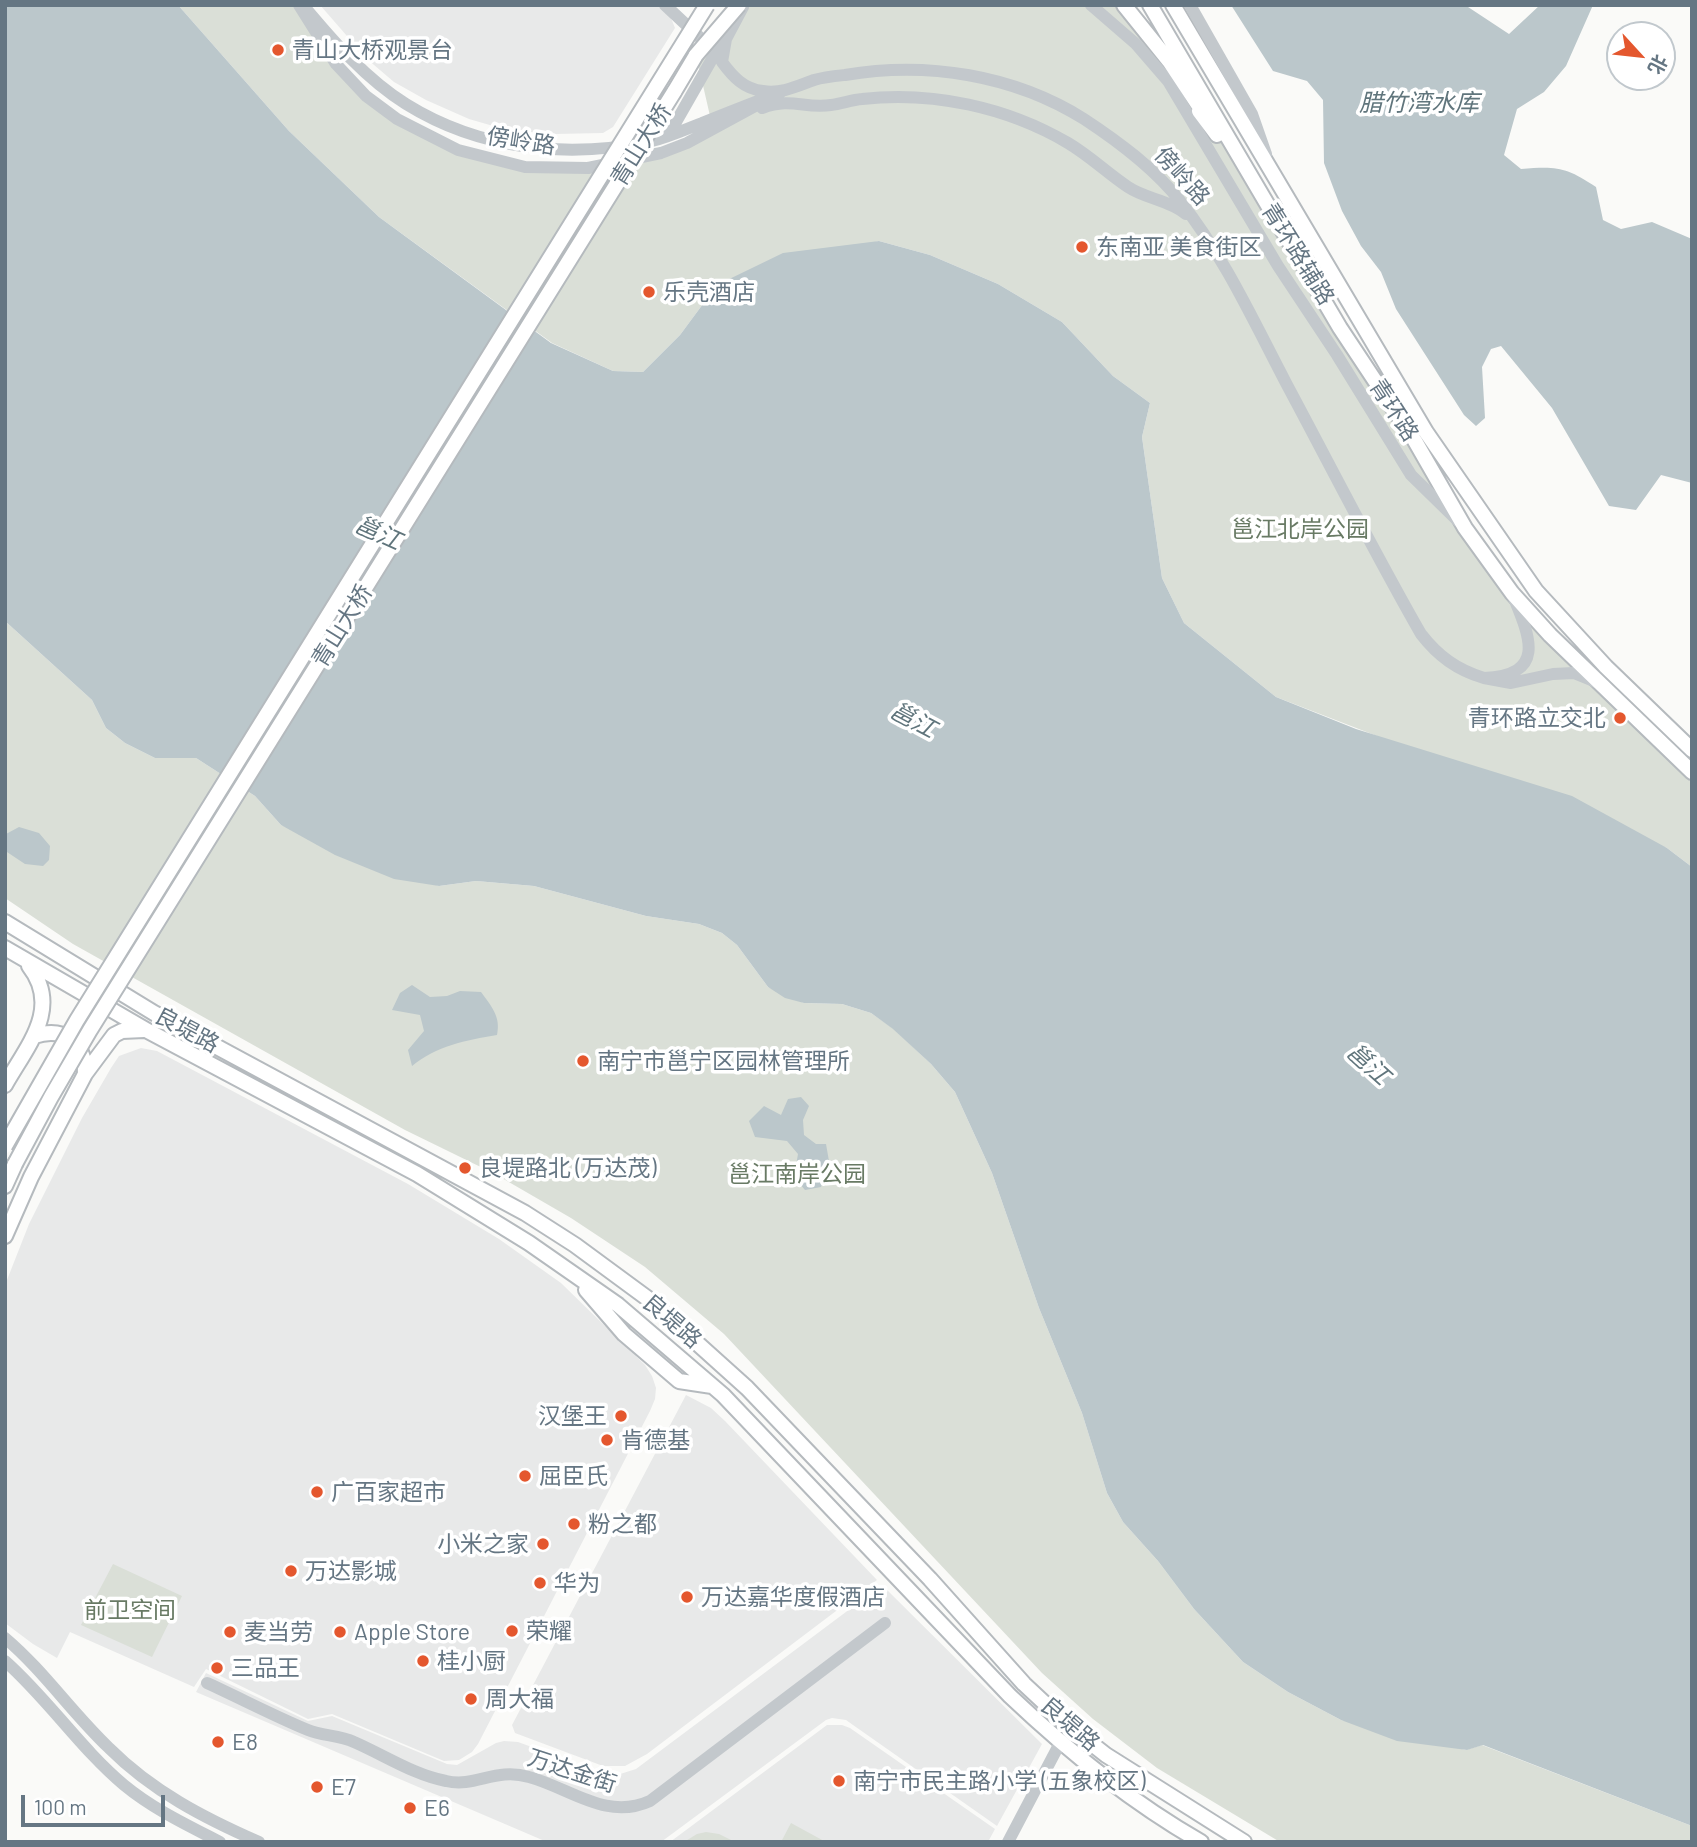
<!DOCTYPE html>
<meta charset="utf-8">
<style>
body{margin:0}
#map{position:relative;width:1697px;height:1847px;overflow:hidden;background:#fafaf8;font-family:Barlow,"Noto Sans SC",sans-serif}
canvas{display:block}
.frame{position:absolute;inset:0;border:7px solid #657683;pointer-events:none}
.north{position:absolute;left:1606px;top:21px;width:70px;height:70px;box-sizing:border-box;background:#fff;border:2px solid #c1c8cd;border-radius:50%;rotate:117deg;font-size:19px;font-weight:700;line-height:28px;text-align:center;color:#657683}
.north::after{content:'';display:block;margin:auto;width:24px;height:32px;background:#e4572e;clip-path:polygon(50% 0,100% 100%,50% 72%,0 100%)}
.scale{position:absolute;left:21px;top:1795px;width:144px;height:32px;box-sizing:border-box;border:4px solid #657683;border-top:0;padding-left:9px;font-size:21px;line-height:24px;white-space:nowrap;color:#657683;-webkit-text-stroke:5px #fff;paint-order:stroke}
</style>
<div id="map">
<canvas width="1697" height="1847"></canvas>
<div class="frame"></div>
<div class="north">北</div>
<div class="scale">100 m</div>
</div>
<script>
const c = document.querySelector('canvas').getContext('2d');
c.lineJoin = 'round';
function fillPath(path, color) { c.fillStyle = color; c.fill(path, 'evenodd'); }
function trace(path, color, width, dash) { c.strokeStyle = color; c.lineWidth = width; c.lineCap = dash ? 'butt' : 'round'; c.setLineDash(dash || []); c.stroke(path); }
function write(font, color, halo, rows, align = 'center') {
  c.font = font + ' Barlow,"Noto Sans SC",sans-serif'; c.lineWidth = 7; c.setLineDash([]); c.textBaseline = 'middle'; c.strokeStyle = halo; c.fillStyle = color; for (const [text, x, y, turn = 0] of rows) {
    c.save(); c.translate(x, y); c.rotate((+turn || 0) * Math.PI / 180); c.textAlign = isNaN(turn) ? turn : align; if (halo) c.strokeText(text, 0, 0); c.fillText(text, 0, 0); c.restore();
  }
}
fillPath(new Path2D(`
 M 320,5 L 657,5 L 671,18 L 675,28 L 613,127 L 603,133 L 555,134 L 507,130 L 469,119 L 426,100 L 394,82 L 367,59 Z
 M 141,1048 L 157,1051 L 408,1184 L 499,1239 L 561,1283 L 645,1365 L 652,1376 L 656,1388 L 655,1399 L 650,1411 L 478,1744 L 472,1752 L 459,1760 L 444,1761 L 332,1714 L 308,1719 L 206,1669 L 194,1687 L 70,1632 L 57,1658 L 33,1644 L 5,1623 L 5,1285 L 29,1224 L 82,1118 L 111,1068 L 119,1056 Z
 M 686,1395 L 711,1408 L 725,1421 L 877,1580 L 647,1754 L 625,1766 L 603,1766 L 515,1733 L 512,1725 Z
 M 882,1585 L 1042,1744 L 997,1826 L 853,1725 L 846,1720 L 832,1718 L 826,1720 L 661,1842 L 547,1842 L 196,1692 L 206,1673 L 308,1721 L 332,1716 L 447,1764 L 457,1765 L 496,1743 L 504,1741 L 518,1742 L 598,1771 L 617,1775 L 636,1769 Z
 M 827,1725 L 842,1725 L 850,1728 L 995,1829 L 988,1842 L 670,1842 Z`), '#e8e9e9');
fillPath(new Path2D(`
 M 178,5 L 299,5 L 366,96 L 458,150 L 562,169 L 661,153 L 713,129 L 696,55 L 739,5 L 1114,5 L 1138,30 L 1217,135 L 1273,231 L 1308,272 L 1512,593 L 1692,772 L 1692,867 L 1667,848 L 1276,697 L 1184,623 L 1162,578 L 1142,437 L 1150,403 L 1113,376 L 1062,322 L 998,284 L 930,255 L 879,241 L 717,285 L 680,335 L 643,372 L 613,371 L 552,343 L 379,217 L 289,131 Z
 M 5,621 L 92,700 L 106,728 L 125,743 L 155,758 L 196,758 L 255,796 L 281,825 L 439,886 L 476,881 L 534,886 L 646,916 L 699,924 L 722,933 L 737,945 L 768,987 L 804,1003 L 842,1004 L 871,1013 L 894,1029 L 931,1064 L 955,1092 L 992,1173 L 1039,1308 L 1082,1413 L 1107,1493 L 1123,1522 L 1158,1561 L 1194,1609 L 1243,1662 L 1288,1692 L 1341,1720 L 1466,1750 L 1482,1745 L 1692,1826 L 1692,1842 L 1280,1842 L 1157,1768 L 1093,1719 L 1042,1673 L 724,1334 L 645,1267 L 571,1218 L 495,1174 L 405,1130 L 73,944 L 5,898 Z
 M 113,1564 L 182,1596 L 152,1657 L 81,1625 Z
 M 791,1823 L 824,1841 L 824,1842 L 781,1842 Z
 M 706,1832 L 719,1834 L 735,1842 L 684,1842 L 697,1834 Z`), '#dadfd7');
fillPath(new Path2D(`
 M 5,5 L 178,5 L 289,131 L 379,217 L 551,343 L 613,371 L 643,372 L 680,335 L 717,285 L 783,253 L 879,241 L 930,255 L 998,284 L 1062,322 L 1113,376 L 1150,403 L 1142,437 L 1162,578 L 1184,623 L 1276,697 L 1356,729 L 1572,796 L 1667,848 L 1692,867 L 1692,1826 L 1483,1745 L 1467,1750 L 1397,1741 L 1341,1720 L 1288,1692 L 1243,1662 L 1194,1609 L 1158,1561 L 1123,1522 L 1107,1493 L 1082,1413 L 1039,1308 L 992,1173 L 955,1092 L 931,1064 L 893,1029 L 871,1013 L 842,1004 L 804,1003 L 785,998 L 768,987 L 737,945 L 722,933 L 699,924 L 646,916 L 534,886 L 476,881 L 439,886 L 394,879 L 335,855 L 281,825 L 255,796 L 196,758 L 155,758 L 125,743 L 106,728 L 92,700 L 5,621 Z
 M 1231,5 L 1465,5 L 1509,34 L 1540,5 L 1593,5 L 1566,66 L 1544,92 L 1517,109 L 1504,155 L 1521,169 C 1557,166 1566,167 1596,187 L 1603,220 L 1621,229 L 1652,222 L 1692,239 L 1692,483 L 1661,475 L 1636,510 L 1609,506 L 1552,408 L 1501,346 L 1491,349 L 1482,367 L 1485,418 L 1476,426 L 1464,415 L 1396,309 L 1381,272 L 1361,246 L 1342,211 L 1324,163 L 1323,100 L 1307,81 L 1273,71 Z
 M 19,827 L 39,833 L 50,846 L 49,860 L 43,866 L 25,864 L 7,852 L 6,834 Z
 M 412,985 L 430,997 L 447,996 L 460,991 L 481,992 C 492,1007 501,1017 497,1035 C 466,1040 436,1046 412,1066 L 408,1050 L 424,1031 L 420,1015 L 392,1010 L 400,993 Z
 M 801,1097 L 809,1106 L 803,1120 L 804,1135 L 816,1144 L 826,1144 L 830,1167 L 821,1187 L 805,1190 L 794,1177 L 798,1154 L 787,1141 L 755,1137 L 749,1121 L 764,1106 L 781,1115 L 788,1099 Z`), '#bbc7cb');
const major = new Path2D(`
 M 1124,5 L 1169,61 L 1206,117
 M 1150,5 L 1340,328 L 1415,441 L 1465,528 L 1512,593 L 1550,635 L 1692,772
 M 1173,5 L 1426,432 L 1536,591 L 1606,667 L 1692,750
 M 674,92 L 696,55
 M 1199,111 L 1217,135
 M 5,922 L 154,1013 L 525,1213 L 575,1245 L 647,1298 L 747,1388 L 930,1579 L 1024,1684 L 1069,1726 L 1106,1755 L 1244,1842
 M 5,948 L 148,1031 L 417,1174 L 529,1243 L 618,1305 L 723,1395 L 1010,1696 C 1068,1751 1131,1802 1201,1842
 M 34,1036 C 64,1026 85,1042 85,1074
 M 5,1085 C 27,1046 62,1008 29,966
 M 5,1186 L 15,1164
 M 5,1236 L 31,1177 L 85,1074 L 114,1035 L 122,1031 L 144,1030
 M 586,1290 L 624,1334 L 679,1381 L 712,1386`);
trace(major, '#b5babe', 18);
trace(new Path2D(`
 M 299,5 L 336,64 L 366,96 L 397,119 L 458,150 L 525,167 L 588,168 L 661,153 L 687,143 L 781,92 C 755,102 729,112 702,123 C 686,129 669,137 652,141 C 568,159 480,150 406,104 C 366,79 333,41 303,5
 M 665,5 L 711,48
 M 1091,5 L 1136,44 L 1168,81 L 1278,266 L 1337,355 L 1411,475 L 1458,521
 M 1190,5 L 1252,114 L 1266,154
 M 743,7 L 726,39 L 722,62 C 733,77 744,89 763,91 C 782,94 797,86 814,80 C 824,77 835,76 845,75 C 927,61 1014,75 1084,119 C 1119,142 1154,168 1180,201 C 1224,256 1254,322 1286,383 C 1331,467 1374,552 1421,634 C 1438,656 1457,670 1484,678
 M 762,108 C 792,97 804,109 831,105 C 841,104 851,100 862,99 C 932,91 1007,107 1068,143 C 1090,156 1107,173 1128,187 C 1146,199 1169,200 1186,214
 M 668,136 L 720,45
 M 1513,596 C 1530,637 1547,675 1484,678 L 1511,683 L 1553,674 L 1574,673 L 1596,682
 M 5,1638 C 44,1671 72,1713 109,1748 C 152,1791 204,1818 259,1842
 M 5,1661 C 48,1699 80,1748 124,1785 C 153,1809 187,1825 220,1842
 M 207,1683 C 240,1698 274,1716 308,1730 C 322,1736 339,1735 354,1742 C 384,1755 414,1775 446,1781 C 476,1788 495,1767 529,1777 C 570,1788 606,1821 650,1801 L 885,1623
 M 1008,1842 L 1060,1743`), '#c3c8cc', 12);
trace(major, '#fff', 14);
const majorBridge = new Path2D(`
 M 696,55 L 739,5
 M 5,1146 L 77,1020 L 707,5
 M 15,1164 L 51,1097 L 90,1030 L 674,92`);
trace(majorBridge, '#b5babe', 18, []);
trace(majorBridge, '#fff', 14);
for (const [x, y, r, color] of [
 [278,50,7,"#e4572e"],
 [1082,247,7,"#e4572e"],
 [649,292,7,"#e4572e"],
 [1620,718,7,"#e4572e"],
 [583,1061,7,"#e4572e"],
 [465,1168,7,"#e4572e"],
 [621,1416,7,"#e4572e"],
 [607,1440,7,"#e4572e"],
 [525,1476,7,"#e4572e"],
 [317,1492,7,"#e4572e"],
 [574,1524,7,"#e4572e"],
 [543,1544,7,"#e4572e"],
 [291,1571,7,"#e4572e"],
 [540,1583,7,"#e4572e"],
 [687,1597,7,"#e4572e"],
 [512,1631,7,"#e4572e"],
 [230,1632,7,"#e4572e"],
 [340,1632,7,"#e4572e"],
 [423,1661,7,"#e4572e"],
 [217,1668,7,"#e4572e"],
 [471,1699,7,"#e4572e"],
 [218,1742,7,"#e4572e"],
 [839,1781,7,"#e4572e"],
 [317,1787,7,"#e4572e"],
 [410,1808,7,"#e4572e"]
]) { const dot = new Path2D(); dot.arc(x, y, r, 0, 2 * Math.PI); c.fillStyle = color; c.fill(dot); trace(dot, '#fff', 2.5); }
write('23px', '#657683', '#fff', [
 ["青山大桥观景台",292,50],
 ["东南亚 美食街区",1096,247],
 ["乐壳酒店",663,292],
 ["青环路立交北",1606,718,"right"],
 ["南宁市邕宁区园林管理所",597,1061],
 ["良堤路北 (万达茂)",479,1168],
 ["汉堡王",607,1416,"right"],
 ["肯德基",621,1440],
 ["屈臣氏",539,1476],
 ["广百家超市",331,1492],
 ["粉之都",588,1524],
 ["小米之家",529,1544,"right"],
 ["万达影城",305,1571],
 ["华为",554,1583],
 ["万达嘉华度假酒店",701,1597],
 ["荣耀",526,1631],
 ["麦当劳",244,1632],
 ["Apple Store",354,1632],
 ["桂小厨",437,1661],
 ["三品王",231,1668],
 ["周大福",485,1699],
 ["E8",232,1742],
 ["南宁市民主路小学 (五象校区)",853,1781],
 ["E7",331,1787],
 ["E6",424,1808]
], 'left');
write('23px', '#657683', '#fff', [
 ["傍岭路",521,141,9],
 ["青山大桥",641,145,-58],
 ["傍岭路",1182,176,48],
 ["青环路辅路",1298,254,58],
 ["青环路",1394,410,57],
 ["青山大桥",342,626,-58],
 ["良堤路",187,1030,28],
 ["良堤路",672,1321,41],
 ["良堤路",1070,1724,41],
 ["万达金街",572,1771,18]
]);
write('23px', '#687a64', '#fff', [
 ["邕江北岸公园",1300,529],
 ["邕江南岸公园",797,1174],
 ["前卫空间",130,1610]
]);
write('italic 24px', '#60757c', '#fff', [
 ["腊竹湾水库",1419,103],
 ["邕江",378,533,24],
 ["邕江",913,720,28],
 ["邕江",1368,1064,42]
]);
</script>
